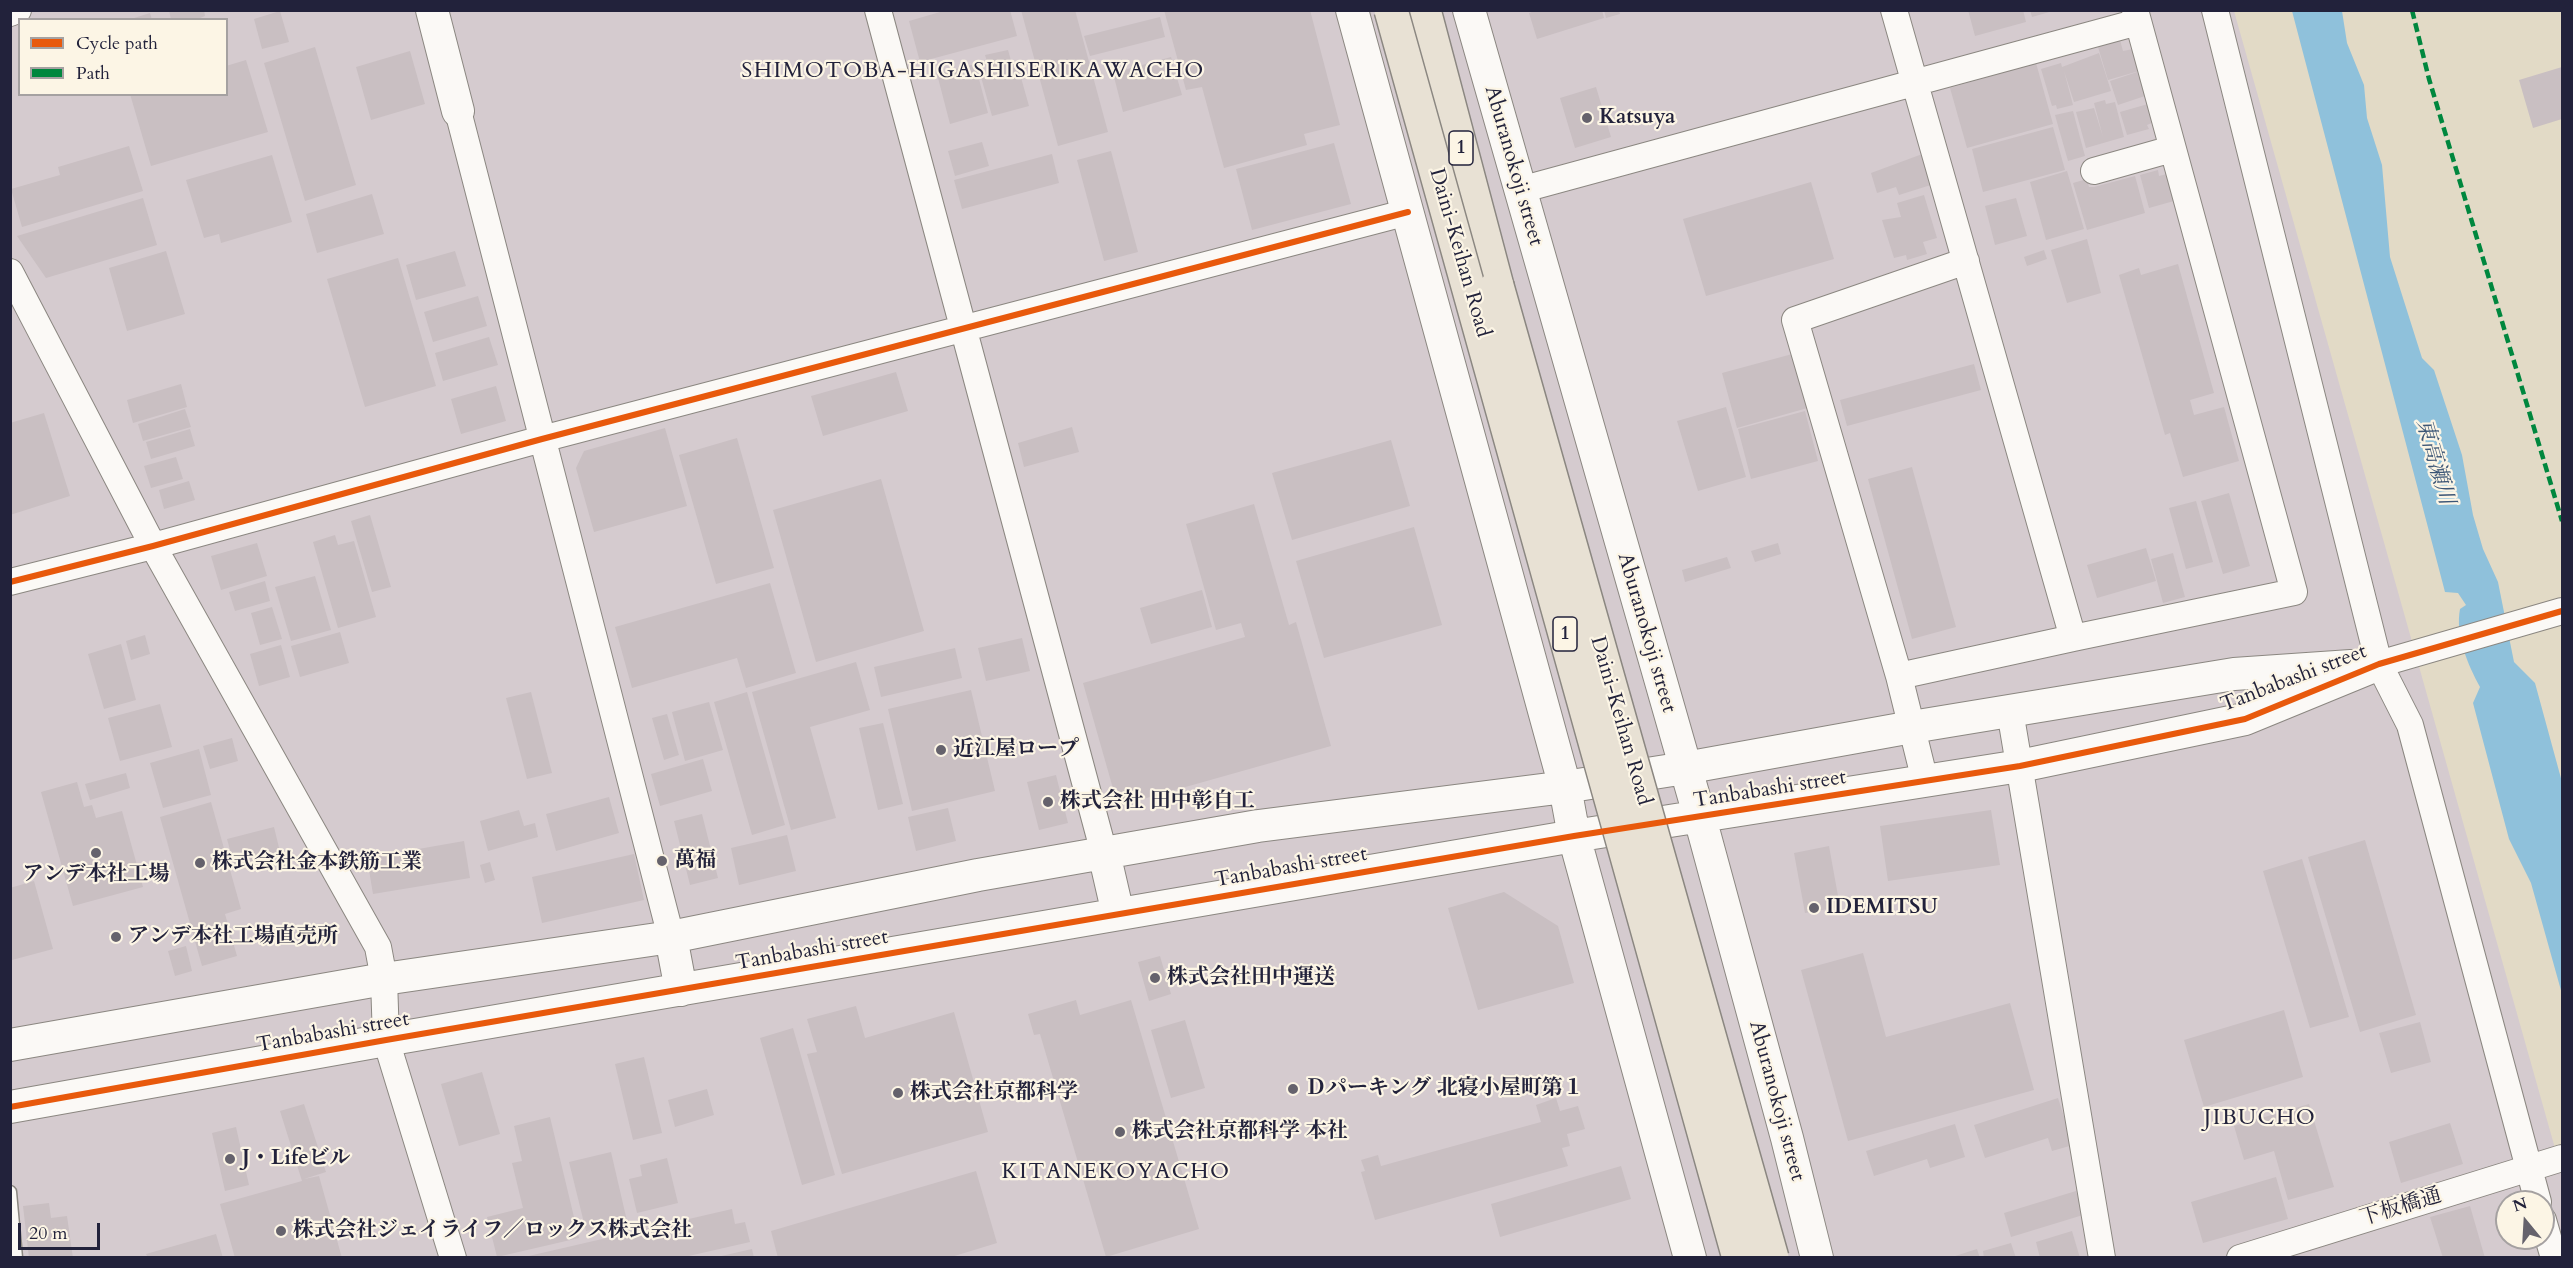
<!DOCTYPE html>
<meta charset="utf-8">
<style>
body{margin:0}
#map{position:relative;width:2573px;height:1268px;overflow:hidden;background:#e2dac6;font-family:Cardo,serif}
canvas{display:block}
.frame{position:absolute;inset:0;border:12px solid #22223b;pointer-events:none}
.legend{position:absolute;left:18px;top:18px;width:210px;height:78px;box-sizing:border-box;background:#fcf5e5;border:2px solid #a5a1a1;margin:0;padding:8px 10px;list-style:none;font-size:18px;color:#22223b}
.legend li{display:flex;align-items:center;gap:12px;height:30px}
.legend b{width:30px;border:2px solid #a5a1a1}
.north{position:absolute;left:2495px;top:1190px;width:60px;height:60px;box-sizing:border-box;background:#fcf5e5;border:2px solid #a5a1a1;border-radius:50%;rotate:342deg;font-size:16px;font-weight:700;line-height:24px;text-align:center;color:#22223b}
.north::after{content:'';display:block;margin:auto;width:21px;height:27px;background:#65626c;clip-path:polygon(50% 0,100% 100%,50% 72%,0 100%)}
.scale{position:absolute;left:18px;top:1223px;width:82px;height:27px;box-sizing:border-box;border:3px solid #22223b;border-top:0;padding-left:8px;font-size:18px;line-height:21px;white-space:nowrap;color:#22223b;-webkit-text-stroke:4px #fcf5e5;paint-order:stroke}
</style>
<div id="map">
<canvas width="2573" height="1268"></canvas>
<div class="frame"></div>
<ul class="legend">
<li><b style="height:8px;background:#e8590c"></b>Cycle path</li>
<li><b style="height:8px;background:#00873e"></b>Path</li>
</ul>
<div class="north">N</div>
<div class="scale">20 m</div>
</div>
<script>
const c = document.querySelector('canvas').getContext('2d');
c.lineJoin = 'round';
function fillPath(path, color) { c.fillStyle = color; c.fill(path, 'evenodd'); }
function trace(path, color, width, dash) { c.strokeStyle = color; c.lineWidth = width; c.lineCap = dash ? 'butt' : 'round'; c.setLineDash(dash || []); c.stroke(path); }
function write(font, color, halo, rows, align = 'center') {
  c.font = font + ' Cardo,"Noto Serif JP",serif'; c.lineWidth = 4.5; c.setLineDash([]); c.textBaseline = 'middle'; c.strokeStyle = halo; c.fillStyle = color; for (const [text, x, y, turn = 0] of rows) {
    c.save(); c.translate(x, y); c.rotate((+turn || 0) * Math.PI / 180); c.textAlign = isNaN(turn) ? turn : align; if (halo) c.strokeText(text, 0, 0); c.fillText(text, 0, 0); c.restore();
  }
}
fillPath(new Path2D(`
 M 10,11 L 2234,11 L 2562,1173 L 2562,1257 L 11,1257 ZM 20,20 L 226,20 L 226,94 L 20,94 ZM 2507,1202 L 2543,1202 L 2543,1238 L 2507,1238 Z`), '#d5cbcf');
fillPath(new Path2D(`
 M 2292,11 L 2342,11 L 2347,43 L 2364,85 L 2367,118 L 2382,165 L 2390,257 L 2422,358 L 2434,370 L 2462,455 L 2473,515 L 2483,549 L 2498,582 L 2514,662 L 2535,683 L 2562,782 L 2562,994 L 2531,883 L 2509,839 L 2473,703 L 2480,687 C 2468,665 2455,635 2460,609 L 2466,605 L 2458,593 L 2445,592 Z`), '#8fc1db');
fillPath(new Path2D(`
 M 169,10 L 204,10 L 205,16 L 195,20 L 171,20 Z
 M 947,10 L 1010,10 L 1017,36 L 920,62 L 909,21 Z
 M 1021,10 L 1075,10 L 1108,132 L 1058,146 Z
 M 1164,10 L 1310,10 L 1340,125 L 1304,134 L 1307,145 L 1224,168 L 1202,87 L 1186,90 Z
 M 1537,10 L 1602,10 L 1604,18 L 1537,39 L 1529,13 Z
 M 1604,10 L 1619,10 L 1620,14 L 1606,18 Z
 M 1968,10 L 2023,10 L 2026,22 L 1975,36 Z
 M 2030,10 L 2053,10 L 2053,11 L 2032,17 Z
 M 280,11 L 289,42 L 262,49 L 254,19 Z
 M 150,13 L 152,20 L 131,20 L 131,19 Z
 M 1160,17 L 1165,37 L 1090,56 L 1084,36 Z
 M 2120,40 L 2123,51 L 2133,49 L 2139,71 L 2108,80 L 2098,47 Z
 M 315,47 L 356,185 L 305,201 L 264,63 Z
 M 1008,50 L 1013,68 L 1018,67 L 1029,106 L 992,116 L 981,77 L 991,74 L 985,55 Z
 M 410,51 L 425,104 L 371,120 L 356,67 Z
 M 2099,53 L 2111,91 L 2074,102 L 2064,71 L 2073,105 L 2057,109 L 2056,105 L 2052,106 L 2041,69 L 2061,63 L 2062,67 Z
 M 1171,57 L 1182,95 L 1123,112 L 1113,73 Z
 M 246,60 L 268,132 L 151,166 L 130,94 L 226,94 L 226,66 Z
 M 2036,63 L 2053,124 L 1967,148 L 1950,88 Z
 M 975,64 L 988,113 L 950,124 L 937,74 Z
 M 2562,67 L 2562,119 L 2533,128 L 2519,80 Z
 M 2137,72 L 2139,78 L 2141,77 L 2148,95 L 2118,105 L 2110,81 Z
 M 1596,87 L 1611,137 L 1575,148 L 1560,98 Z
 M 2105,100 L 2106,104 L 2115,102 L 2124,137 L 2086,148 L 2076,112 L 2094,108 L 2103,137 L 2094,103 Z
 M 2148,104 L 2154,122 L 2147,125 L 2149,129 L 2127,135 L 2120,112 Z
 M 2073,111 L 2085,156 L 2068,161 L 2055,115 Z
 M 2053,127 L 2065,170 L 1983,192 L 1972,149 Z
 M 982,142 L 989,166 L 955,176 L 948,151 Z
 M 1334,143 L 1351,204 L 1252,230 L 1236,169 Z
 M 129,146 L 143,191 L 22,227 L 11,189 L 60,175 L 58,167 Z
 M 1111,151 L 1138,252 L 1104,261 L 1077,160 Z
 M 1925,153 L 1934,184 L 1899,195 L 1896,187 L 1877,193 L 1871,173 Z
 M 1052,154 L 1059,183 L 962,209 L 954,180 Z
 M 272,155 L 292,222 L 221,243 L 219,234 L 204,238 L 186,180 Z
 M 2158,170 L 2159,176 L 2167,174 L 2174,201 L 2149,208 L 2140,175 Z
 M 2067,171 L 2084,229 L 2046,240 L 2030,182 Z
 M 2135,176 L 2145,213 L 2087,230 L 2073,183 L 2087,179 L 2089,187 L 2094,187 Z
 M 1811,182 L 1834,259 L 1706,296 L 1683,219 Z
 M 372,194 L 384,234 L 317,253 L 306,214 Z
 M 1924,195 L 1937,238 L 1923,242 L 1927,254 L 1907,260 L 1906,255 L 1894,258 L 1882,220 L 1901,217 L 1897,203 Z
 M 143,198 L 157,245 L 46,278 L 17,236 Z
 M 2016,198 L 2027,236 L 1995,245 L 1985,206 Z
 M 2087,239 L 2101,293 L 2067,303 L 2051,250 Z
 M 2044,250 L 2047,259 L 2027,266 L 2024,257 Z
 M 166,251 L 185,314 L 127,331 L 109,268 Z
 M 455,251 L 466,286 L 416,300 L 406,265 Z
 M 398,258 L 436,386 L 365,407 L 327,279 Z
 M 2178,264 L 2214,393 L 2190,400 L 2194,415 L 2224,407 L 2239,461 L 2183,477 L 2170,433 L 2165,435 L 2119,275 L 2139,268 L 2141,275 Z
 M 478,296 L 487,326 L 433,342 L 424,312 Z
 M 489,337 L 498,365 L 443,381 L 435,353 Z
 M 1796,353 L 1811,407 L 1737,428 L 1722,373 Z
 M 1974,364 L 1981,390 L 1847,426 L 1840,400 Z
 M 896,372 L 908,411 L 823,436 L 811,396 Z
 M 181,384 L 187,407 L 133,423 L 127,400 Z
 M 496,386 L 506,421 L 461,434 L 451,399 Z
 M 1726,407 L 1746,477 L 1698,491 L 1677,421 Z
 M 185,409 L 191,427 L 143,441 L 138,424 Z
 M 1805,411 L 1818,461 L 1751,479 L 1738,429 Z
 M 44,413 L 70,496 L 10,515 L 10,423 Z
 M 1072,427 L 1079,452 L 1024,467 L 1018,443 Z
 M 665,428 L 687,506 L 594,532 L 576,468 L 584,451 Z
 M 190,429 L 195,446 L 151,459 L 146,442 Z
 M 737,438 L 774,568 L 716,584 L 679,455 Z
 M 1391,440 L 1410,506 L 1292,540 L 1272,473 Z
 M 176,457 L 183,479 L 151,488 L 144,466 Z
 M 1912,467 L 1956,627 L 1912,639 L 1868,479 Z
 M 881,479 L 924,631 L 816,662 L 773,510 Z
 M 189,481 L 195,500 L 164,509 L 159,490 Z
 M 2229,493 L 2250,566 L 2223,574 L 2201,501 Z
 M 2196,501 L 2213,562 L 2186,569 L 2169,508 Z
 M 1254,504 L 1289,625 L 1296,622 L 1331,746 L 1118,806 L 1083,683 L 1245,637 L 1241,623 L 1216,630 L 1186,524 Z
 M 370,515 L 391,587 L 372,592 L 351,521 Z
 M 1414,527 L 1442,625 L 1324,658 L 1296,561 Z
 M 335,535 L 338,545 L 354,541 L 376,617 L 338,628 L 313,542 Z
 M 257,543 L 267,576 L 221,590 L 211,556 Z
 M 1778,543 L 1781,554 L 1755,562 L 1751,551 Z
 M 2146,548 L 2156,581 L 2097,598 L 2087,565 Z
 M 2173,553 L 2185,597 L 2163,603 L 2151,559 Z
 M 1727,557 L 1731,568 L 1685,582 L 1682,570 Z
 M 315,576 L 331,630 L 291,641 L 275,587 Z
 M 265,581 L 270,601 L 235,611 L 229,592 Z
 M 770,583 L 796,673 L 746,688 L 737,658 L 632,688 L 615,627 Z
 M 1202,590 L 1212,627 L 1151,644 L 1140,608 Z
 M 272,607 L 282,639 L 260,645 L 251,613 Z
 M 340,632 L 349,663 L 300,677 L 291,646 Z
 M 145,635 L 150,654 L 131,660 L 126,641 Z
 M 1022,638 L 1030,671 L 986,681 L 978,648 Z
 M 121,644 L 136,700 L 104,709 L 88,654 Z
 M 281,645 L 290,677 L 259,686 L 250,654 Z
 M 955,648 L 962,678 L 881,697 L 874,667 Z
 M 856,662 L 870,710 L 810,727 L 836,818 L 791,830 L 752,692 Z
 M 971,690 L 995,791 L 912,811 L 888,709 Z
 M 531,692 L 552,773 L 527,779 L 506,698 Z
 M 747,692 L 785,825 L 752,835 L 714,702 Z
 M 709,702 L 723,750 L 685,761 L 672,712 Z
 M 160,704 L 172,747 L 120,761 L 108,718 Z
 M 667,714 L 679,755 L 664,760 L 652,718 Z
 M 883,723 L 903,804 L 878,810 L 859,728 Z
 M 232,738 L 238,761 L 210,769 L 203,746 Z
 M 199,749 L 211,795 L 163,808 L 150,763 Z
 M 703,759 L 712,791 L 660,806 L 651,774 Z
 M 126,773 L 130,788 L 90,800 L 85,784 Z
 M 1056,775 L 1068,823 L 1039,830 L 1027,782 Z
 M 77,782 L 84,807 L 92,805 L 96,818 L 122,811 L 143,887 L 73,906 L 41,792 Z
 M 609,797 L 619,833 L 556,851 L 546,814 Z
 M 211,802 L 241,909 L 225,914 L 237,956 L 202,966 L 160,817 Z
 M 948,808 L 956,841 L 916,851 L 908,817 Z
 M 519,810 L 524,826 L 535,823 L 538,837 L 488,851 L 480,821 Z
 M 1991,810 L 2000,865 L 1888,881 L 1880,826 Z
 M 702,814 L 718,878 L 690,885 L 674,821 Z
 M 274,827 L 281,856 L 235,868 L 227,839 Z
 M 787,835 L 796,871 L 739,885 L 731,848 Z
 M 2365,840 L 2416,1015 L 2360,1032 L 2308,857 Z
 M 464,841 L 470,878 L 373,894 L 367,858 Z
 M 1829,846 L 1840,907 L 1805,913 L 1794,853 Z
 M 634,854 L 644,900 L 542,923 L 532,877 Z
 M 2302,859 L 2349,1017 L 2310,1028 L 2263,871 Z
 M 490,862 L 495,880 L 485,883 L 480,865 Z
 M 34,881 L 53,949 L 12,960 L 10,888 Z
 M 1504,892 L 1558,926 L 1574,983 L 1478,1010 L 1448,908 Z
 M 186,946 L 192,971 L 175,976 L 168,951 Z
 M 1863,953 L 1886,1037 L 2010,1003 L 2034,1090 L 1848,1141 L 1801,970 Z
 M 1160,956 L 1171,994 L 1149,1001 L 1138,962 Z
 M 1076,1000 L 1080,1015 L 1131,1000 L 1199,1229 L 1106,1257 L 1040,1034 L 1034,1035 L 1028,1014 Z
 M 856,1006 L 865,1038 L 954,1012 L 988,1132 L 842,1174 L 807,1054 L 817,1052 L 807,1019 Z
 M 2284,1010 L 2303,1077 L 2204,1107 L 2184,1040 Z
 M 1185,1020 L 1205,1088 L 1171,1098 L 1151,1030 Z
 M 2420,1022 L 2431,1062 L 2391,1073 L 2379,1033 Z
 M 793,1028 L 835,1175 L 802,1185 L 760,1038 Z
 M 644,1057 L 662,1133 L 633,1140 L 615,1064 Z
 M 482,1072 L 500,1134 L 459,1146 L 441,1084 Z
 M 707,1089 L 714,1115 L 675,1127 L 668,1100 Z
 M 1556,1098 L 1560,1111 L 1578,1106 L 1585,1129 L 1567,1134 L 1570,1146 L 1562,1148 L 1568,1166 L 1375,1220 L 1361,1172 L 1365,1171 L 1361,1160 L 1378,1155 L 1381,1166 L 1541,1122 L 1536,1105 Z
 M 2058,1098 L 2073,1145 L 2052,1151 L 2048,1138 L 1985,1158 L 1974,1125 Z
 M 304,1104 L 326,1172 L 304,1179 L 319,1176 L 342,1258 L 235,1258 L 220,1204 L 302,1181 L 280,1111 Z
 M 2309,1104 L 2334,1187 L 2288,1200 L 2274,1151 L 2244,1160 L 2234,1126 Z
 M 550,1117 L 579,1238 L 497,1257 L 487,1217 L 523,1208 L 512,1163 L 522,1161 L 514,1126 Z
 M 2450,1123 L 2463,1164 L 2401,1183 L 2389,1142 Z
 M 1955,1124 L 1965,1157 L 1930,1168 L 1927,1159 L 1874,1176 L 1866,1151 Z
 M 236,1127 L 249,1185 L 225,1191 L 212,1133 Z
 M 611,1152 L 627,1221 L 586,1231 L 569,1162 Z
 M 667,1158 L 678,1203 L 637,1213 L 629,1179 L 642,1176 L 640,1165 Z
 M 1621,1166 L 1631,1199 L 1500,1237 L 1491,1204 Z
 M 976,1171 L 997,1243 L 948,1258 L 778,1258 L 771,1231 Z
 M 2276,1177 L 2288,1219 L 2203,1243 L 2191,1202 Z
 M 2076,1191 L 2083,1215 L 2011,1237 L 2004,1213 Z
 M 49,1203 L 51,1218 L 67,1216 L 73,1258 L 29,1258 L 23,1206 Z
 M 2470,1206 L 2485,1258 L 2443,1258 L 2430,1217 Z
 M 732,1209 L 735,1224 L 745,1222 L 750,1242 L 680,1258 L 520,1258 Z
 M 2072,1231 L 2080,1258 L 2040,1258 L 2036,1242 Z
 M 216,1234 L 223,1258 L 148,1258 L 146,1254 Z
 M 2011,1243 L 2016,1258 L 1984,1258 L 1983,1251 Z
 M 752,1249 L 754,1258 L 717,1258 L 717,1257 Z
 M 1977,1249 L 1980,1258 L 1952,1258 L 1952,1257 Z`), '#c9bfc2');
const service = new Path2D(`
 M 10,1192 L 16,1258`);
const minor = new Path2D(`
 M 878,10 L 1104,853
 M 1894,10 L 2073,638 L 1899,676
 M 2215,10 L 2379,664 L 2410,725 L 2538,1202
 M 10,13 L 18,10
 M 458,111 L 671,937
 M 2094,171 L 2172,149
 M 1520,190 L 2138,22
 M 10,272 L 153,546 L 378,947 L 384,979 L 386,1040 L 453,1258
 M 10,582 L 153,546 L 542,439 L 1408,212
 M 2073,638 L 2294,592 L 2135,10
 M 2379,664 L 2562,611
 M 2010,711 L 2102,1258
 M 1925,781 L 1899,676 L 1795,320 L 1966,261
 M 2543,1220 L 2554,1258
 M 2240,1258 L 2562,1158`);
const tertiary = new Path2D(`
 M 432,10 L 458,111
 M 1352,10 L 1565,787 L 1574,836 L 1690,1258
 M 1469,10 L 1700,818 L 1787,1138 L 1817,1258
 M 1104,853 L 1118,914
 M 671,937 L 681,990
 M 10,1045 L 384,979 L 671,937 L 978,875 L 1258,826 L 1565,787 L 1685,768 L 1912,727 L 2234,674 L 2351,666
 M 10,1107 L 386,1040 L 1574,836 L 2020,766 L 2245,719 L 2379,664`);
const motorway = new Path2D(`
 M 1424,10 L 1497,286`);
trace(service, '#8b8781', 15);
trace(minor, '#8b8781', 28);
trace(tertiary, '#8b8781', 34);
trace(motorway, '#8b8781', 36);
trace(service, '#fbf9f6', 12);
trace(minor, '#fbf9f6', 26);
trace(tertiary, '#fbf9f6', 32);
trace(motorway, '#e8e1d4', 33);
const motorwayBridge = new Path2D(`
 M 1391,10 L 1739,1258
 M 1497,286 L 1772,1258`);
trace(motorwayBridge, '#8b8781', 36, []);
trace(motorwayBridge, '#e8e1d4', 33);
trace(new Path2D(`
 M 2412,10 L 2429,79 L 2562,521`), '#00873e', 4.5, [9, 4.5]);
trace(new Path2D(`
 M 10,582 L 153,546 L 542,439 L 1408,212
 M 10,1107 L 386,1040 L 1574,836 L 2020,766 L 2245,719 L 2379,664 L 2562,611`), '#e8590c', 6);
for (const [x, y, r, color] of [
 [1587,118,6,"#65626c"],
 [941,750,6,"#65626c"],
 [1048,802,6,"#65626c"],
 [96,853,6,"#65626c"],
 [662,861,6,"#65626c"],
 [200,863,6,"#65626c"],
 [1814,908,6,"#65626c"],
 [116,937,6,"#65626c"],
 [1155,978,6,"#65626c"],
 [1293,1089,6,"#65626c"],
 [898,1093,6,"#65626c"],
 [1120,1132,6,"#65626c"],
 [230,1159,6,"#65626c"],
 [281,1231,6,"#65626c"]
]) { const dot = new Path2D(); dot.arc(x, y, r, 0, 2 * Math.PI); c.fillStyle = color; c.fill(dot); trace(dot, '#fcf5e5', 2); }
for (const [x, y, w] of [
 [1461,148,24],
 [1565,634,24]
]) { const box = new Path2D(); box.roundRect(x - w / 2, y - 17, w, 34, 4.5); c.fillStyle = '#fcf5e5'; c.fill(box); trace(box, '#22223b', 1.5); }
write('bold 20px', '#22223b', null, [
 ["1",1461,148],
 ["1",1565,634]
]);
write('bold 21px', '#22223b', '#fcf5e5', [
 ["Katsuya",1599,118],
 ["近江屋ロープ",953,750],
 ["株式会社 田中彰自工",1060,802],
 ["萬福",674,861],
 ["株式会社金本鉄筋工業",212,863],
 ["アンデ本社工場",96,875,"center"],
 ["IDEMITSU",1826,908],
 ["アンデ本社工場直売所",128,937],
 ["株式会社田中運送",1167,978],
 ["Ｄパーキング 北寝小屋町第１",1305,1089],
 ["株式会社京都科学",910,1093],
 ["株式会社京都科学 本社",1132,1132],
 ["J・Lifeビル",242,1159],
 ["株式会社ジェイライフ／ロックス株式会社",293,1231]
], 'left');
write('21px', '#22223b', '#fcf5e5', [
 ["Aburanokoji street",1513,166,74],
 ["Daini-Keihan Road",1459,253,74],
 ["Aburanokoji street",1646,633,74],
 ["Tanbabashi street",2294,679,-21],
 ["Daini-Keihan Road",1620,721,74],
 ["Tanbabashi street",1770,790,-9],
 ["Tanbabashi street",1291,868,-10],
 ["Tanbabashi street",812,951,-10],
 ["Tanbabashi street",333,1033,-10],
 ["Aburanokoji street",1776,1101,75],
 ["下板橋通",2401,1208,-17]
]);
c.letterSpacing = '1.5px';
write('22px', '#22223b', '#fcf5e5', [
 ["SHIMOTOBA-HIGASHISERIKAWACHO",973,72],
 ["JIBUCHO",2260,1119],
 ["KITANEKOYACHO",1116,1173]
]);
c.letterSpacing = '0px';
write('italic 22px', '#3c5676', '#fcf5e5', [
 ["東高瀬川",2434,462,74]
]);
</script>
